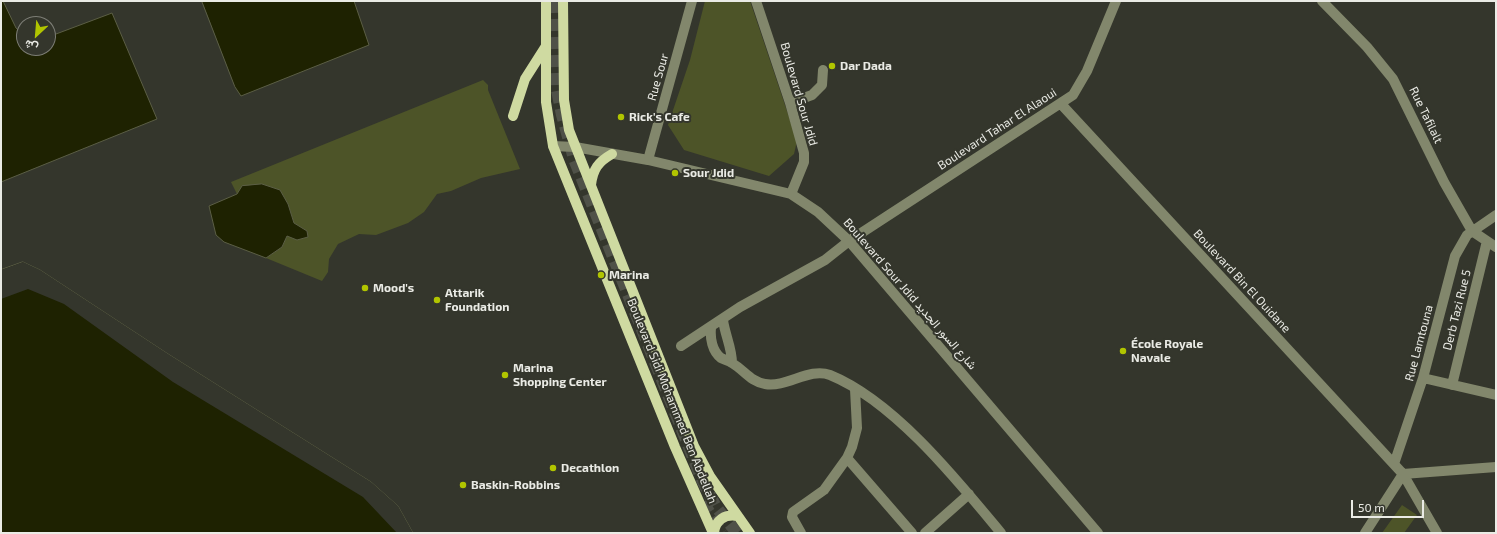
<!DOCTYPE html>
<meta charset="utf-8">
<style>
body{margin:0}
#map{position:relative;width:1497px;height:534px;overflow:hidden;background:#34362c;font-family:"Exo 2",Vazirmatn,sans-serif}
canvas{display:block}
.frame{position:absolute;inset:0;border:2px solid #eaebe5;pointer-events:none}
.north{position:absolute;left:16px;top:16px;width:40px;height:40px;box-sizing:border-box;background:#34362c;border:1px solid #7d7e76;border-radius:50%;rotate:206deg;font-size:11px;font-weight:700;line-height:16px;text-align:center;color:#eaebe5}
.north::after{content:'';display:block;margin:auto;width:14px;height:18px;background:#b1c500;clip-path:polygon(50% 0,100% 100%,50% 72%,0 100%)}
.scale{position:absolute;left:1351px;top:500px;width:73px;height:18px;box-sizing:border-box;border:2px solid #eaebe5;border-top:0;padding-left:5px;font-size:12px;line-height:14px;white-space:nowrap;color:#eaebe5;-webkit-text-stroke:3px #34362c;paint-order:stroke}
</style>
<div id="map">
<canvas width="1497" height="534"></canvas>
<div class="frame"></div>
<div class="north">ش</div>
<div class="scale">50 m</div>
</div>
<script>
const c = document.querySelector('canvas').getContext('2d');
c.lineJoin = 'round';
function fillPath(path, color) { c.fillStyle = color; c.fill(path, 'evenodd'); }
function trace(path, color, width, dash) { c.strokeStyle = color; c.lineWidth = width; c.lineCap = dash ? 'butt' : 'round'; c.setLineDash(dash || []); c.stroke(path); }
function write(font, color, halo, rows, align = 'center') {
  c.font = font + ' "Exo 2",Vazirmatn,sans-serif'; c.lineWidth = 4; c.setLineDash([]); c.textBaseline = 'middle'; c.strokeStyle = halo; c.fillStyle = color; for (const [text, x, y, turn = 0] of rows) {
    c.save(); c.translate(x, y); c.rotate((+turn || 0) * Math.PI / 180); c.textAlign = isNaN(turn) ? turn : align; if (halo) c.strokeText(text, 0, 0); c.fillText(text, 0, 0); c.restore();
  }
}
fillPath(new Path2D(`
 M 705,1 L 750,1 L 797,141 L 794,154 L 769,176 L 684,150 L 668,125 L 690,60 Z
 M 483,80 L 488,85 L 488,90 L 520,169 L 481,178 L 451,191 L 437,194 L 424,212 L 408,223 L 376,235 L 359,234 L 338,244 L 329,259 L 328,272 L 322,281 L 266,258 L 282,247 L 287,236 L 306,231 L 294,223 L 288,204 L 237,194 L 231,182 Z
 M 1402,505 L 1417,515 L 1404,533 L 1382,533 Z`), '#4d5428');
const water = new Path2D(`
 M 1,1 L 3,1 L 16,28 L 24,35 L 24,48 L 48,48 L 48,37 L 112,13 L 157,119 L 1,182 Z
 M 202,1 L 354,1 L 369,45 L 241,96 L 235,87 Z
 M 262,184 L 280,190 L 288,204 L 294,223 L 307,231 L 308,237 L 297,240 L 287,236 L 282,247 L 266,258 L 224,242 L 216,235 L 209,206 L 237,194 L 242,186 Z
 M 23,262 L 40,270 L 168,354 L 371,482 L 398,506 L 413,533 L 1,533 L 1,270 Z`);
fillPath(water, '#1e2201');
trace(water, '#5b5e45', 1);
fillPath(new Path2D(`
 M 23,262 L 40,270 L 168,354 L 371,482 L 398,506 L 413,533 L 397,533 L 363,497 L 173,382 L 64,304 L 28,289 L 1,299 L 1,270 Z`), '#34362c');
trace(new Path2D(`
 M 553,1 L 557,90 L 562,115 L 574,159 L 702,480 L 716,507 L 737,533
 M 703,502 L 722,533`), '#4f5148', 12, [12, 6]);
trace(new Path2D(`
 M 756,1 L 790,103 L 804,153 L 804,162 L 791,194
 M 1322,1 L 1367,47 L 1393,79 L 1444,182 L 1472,231 L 1496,247
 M 790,103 L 812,95 L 822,85 L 823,70
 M 1061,104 L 1403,474 L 1437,533
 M 553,146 L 575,147 L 648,160 L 791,194 L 818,212 L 849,241 L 1098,533
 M 648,160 L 692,1
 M 723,320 C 725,335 732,348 732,363
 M 711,328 C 710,338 712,351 721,358 C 725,360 729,361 732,363 C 744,370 751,382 765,384 C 787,388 809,367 830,375 C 894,401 958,481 1001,533
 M 681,346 L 740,307 L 825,260 L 849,241 L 1073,95 L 1087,71 L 1116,1
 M 1423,378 L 1496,395
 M 1452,385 L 1487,241
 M 847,458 L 912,533
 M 1394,464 L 1423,378 L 1455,256 L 1467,235 L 1496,215
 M 1403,474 L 1496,467
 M 801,533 L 792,517 L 793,512 L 824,490 L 847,458 L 852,447 L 857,428 L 855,389
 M 925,533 L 969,494
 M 1365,533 L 1403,474`), '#82876c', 10);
trace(new Path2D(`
 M 546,1 L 546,102 L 553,146 L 675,447 L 713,533
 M 563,1 L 564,100 L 569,130 L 694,446 L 710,476 L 750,533
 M 513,116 L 525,79 L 546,46
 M 591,185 C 593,169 598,162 612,154
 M 714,533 C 715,520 725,514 737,516`), '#cfdaa1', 10);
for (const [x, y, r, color] of [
 [832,66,4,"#b1c500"],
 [621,117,4,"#b1c500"],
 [675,173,4,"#b1c500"],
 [601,275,4,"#b1c500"],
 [365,288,4,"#b1c500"],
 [437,300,4,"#b1c500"],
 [1123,351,4,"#b1c500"],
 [505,375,4,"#b1c500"],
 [553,468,4,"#b1c500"],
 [463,485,4,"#b1c500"]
]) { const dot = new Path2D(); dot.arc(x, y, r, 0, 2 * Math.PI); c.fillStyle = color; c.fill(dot); trace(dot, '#34362c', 1.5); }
write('bold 12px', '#eaebe5', '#34362c', [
 ["Dar Dada",840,66],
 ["Rick's Cafe",629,117],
 ["Sour Jdid",683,173],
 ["Marina",609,275],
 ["Mood's",373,288],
 ["Attarik",445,293],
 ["Foundation",445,307],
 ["École Royale",1131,344],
 ["Navale",1131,358],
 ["Marina",513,368],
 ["Shopping Center",513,382],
 ["Decathlon",561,468],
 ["Baskin-Robbins",471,485]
], 'left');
write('12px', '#eaebe5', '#34362c', [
 ["Rue Sour",658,77,-74],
 ["Boulevard Sour Jdid",799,94,74],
 ["Rue Tafilalt",1426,115,64],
 ["Boulevard Tahar El Alaoui",997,129,-33],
 ["Boulevard Bin El Ouidane",1242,281,47],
 ["Boulevard Sour Jdid شارع السور الجديد",910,294,49],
 ["Derb Tazi Rue 5",1457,310,-76],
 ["Rue Lamtouna",1419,343,-75],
 ["Boulevard Sidi Mohammed Ben Abdellah",672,401,68]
]);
</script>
